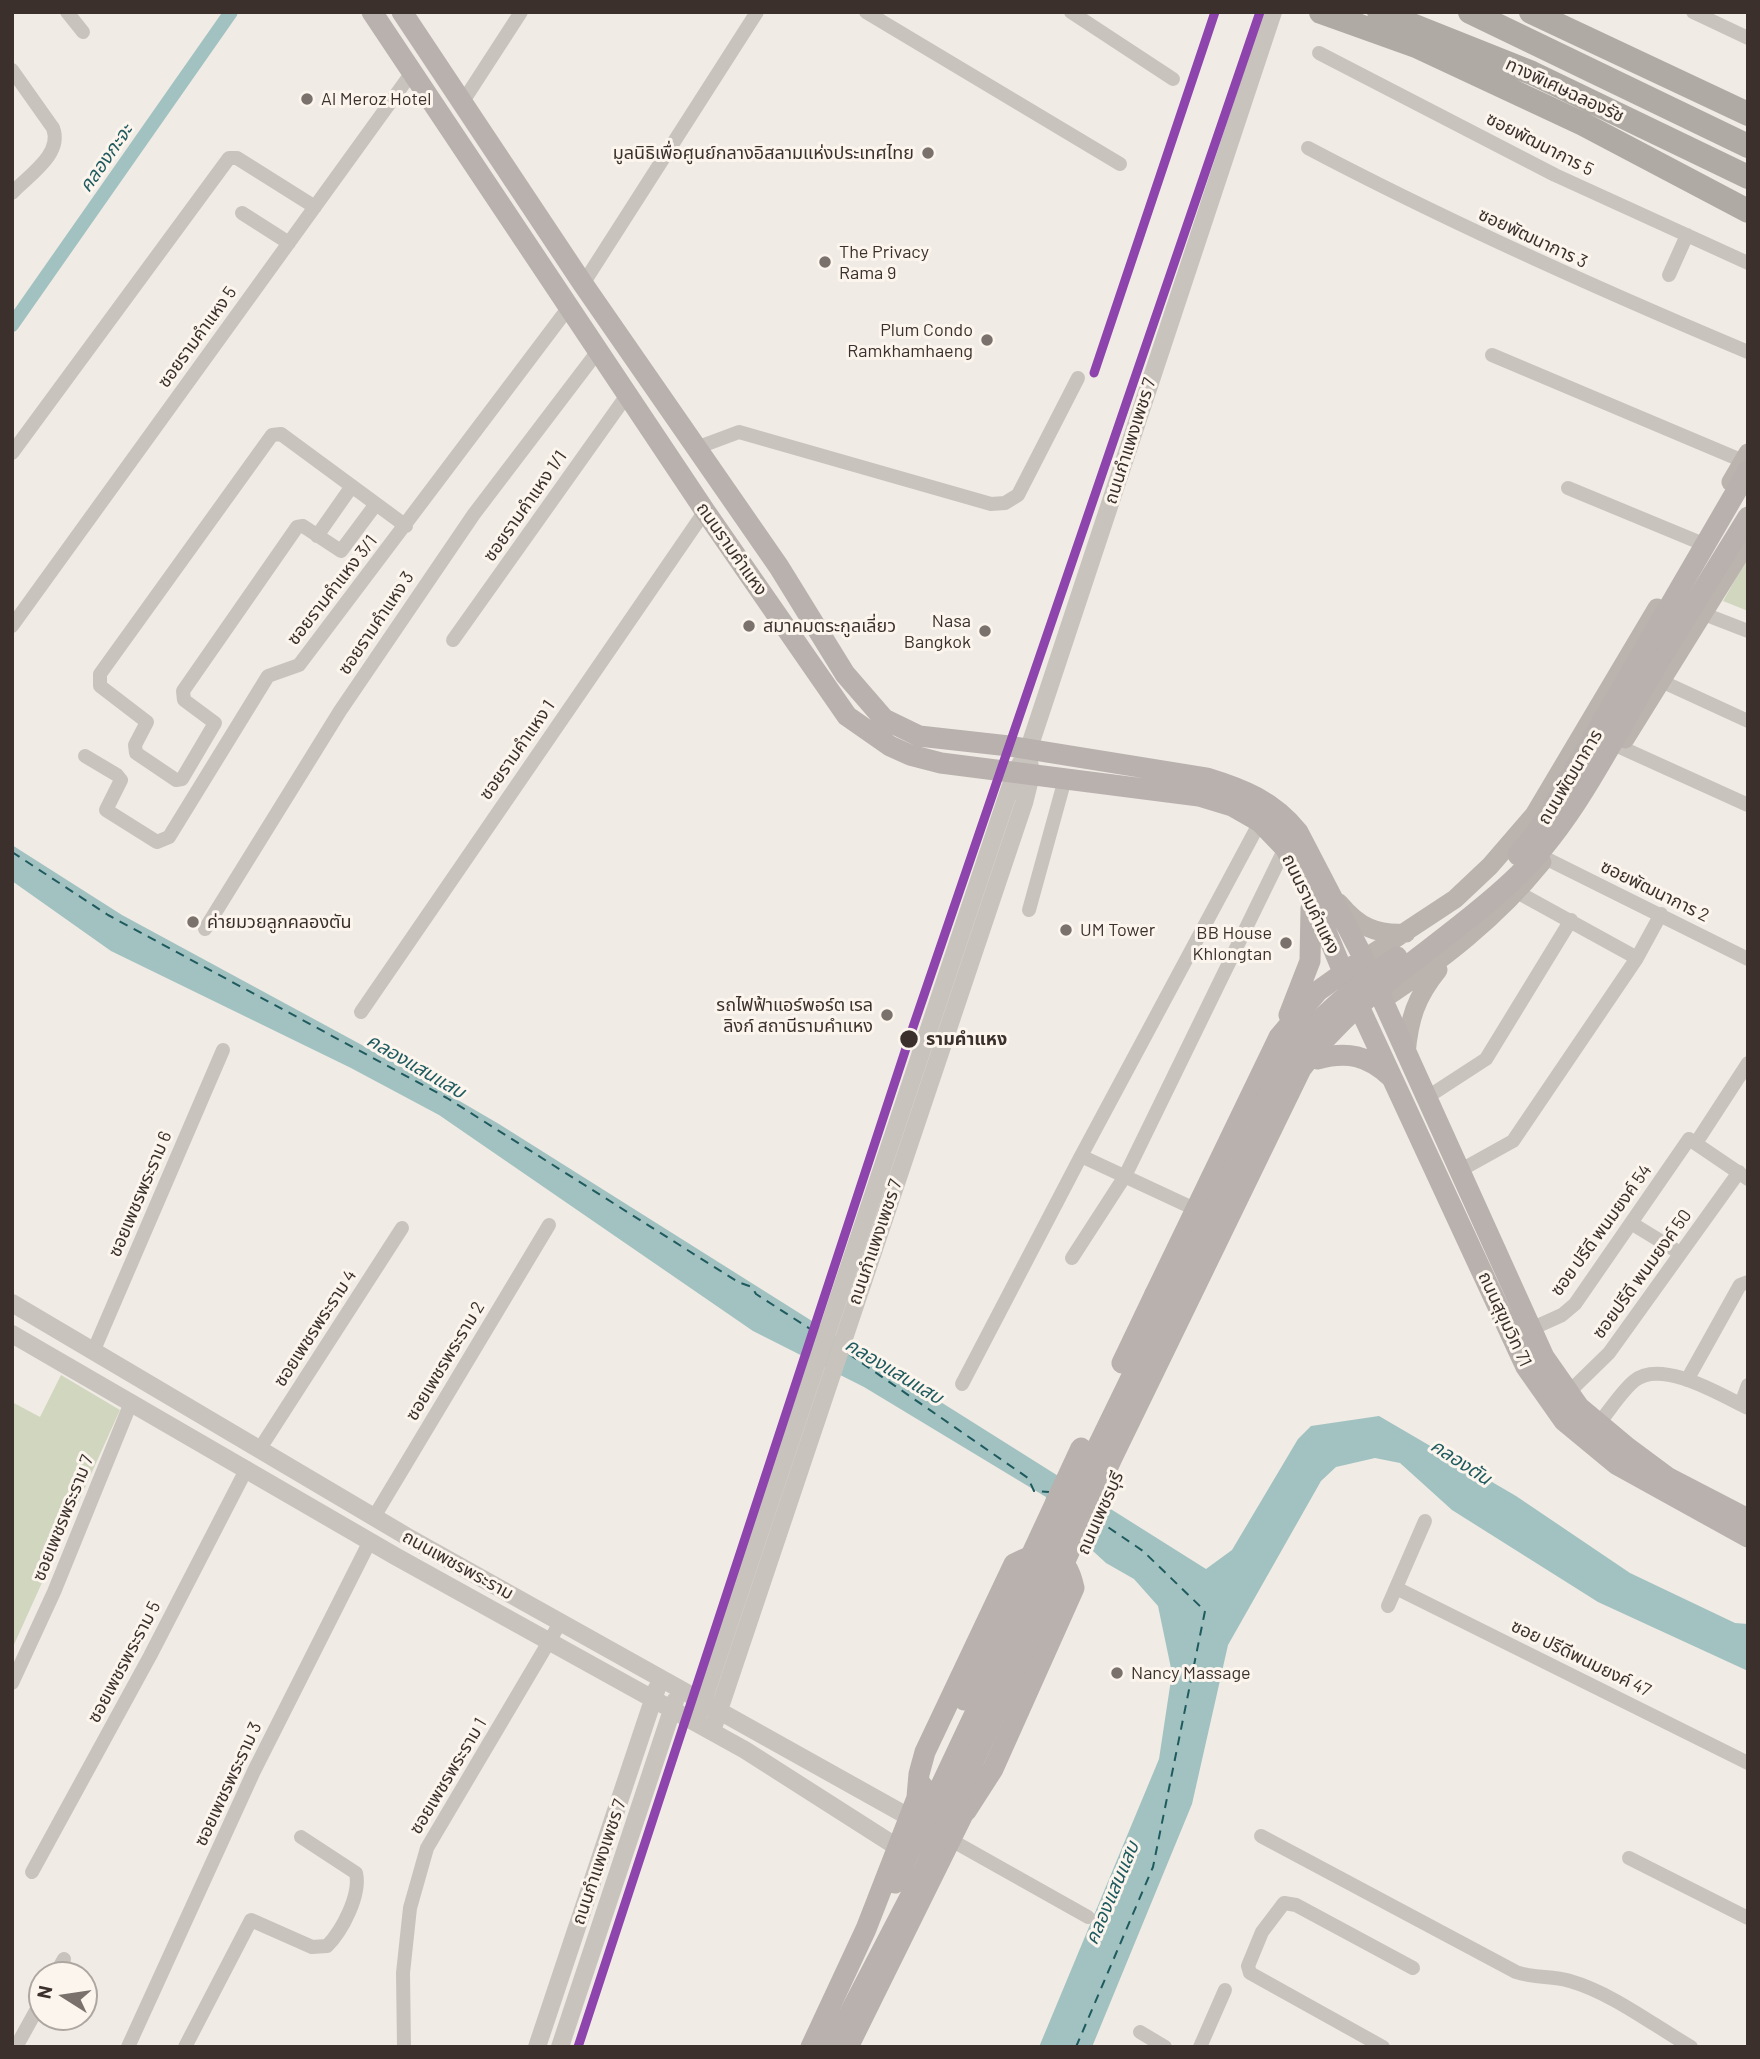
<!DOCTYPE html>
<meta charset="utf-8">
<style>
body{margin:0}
#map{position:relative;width:1760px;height:2059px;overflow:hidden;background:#f0ebe5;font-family:Barlow,sans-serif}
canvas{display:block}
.frame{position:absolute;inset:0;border:14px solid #3b302b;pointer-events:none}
.north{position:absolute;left:28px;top:1961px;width:70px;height:70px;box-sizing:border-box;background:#fbf5ee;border:2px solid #aea6a0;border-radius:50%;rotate:282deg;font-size:19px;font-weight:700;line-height:28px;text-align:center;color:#3b302b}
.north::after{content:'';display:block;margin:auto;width:24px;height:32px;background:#7a716c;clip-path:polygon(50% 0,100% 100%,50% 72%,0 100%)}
</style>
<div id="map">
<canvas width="1760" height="2059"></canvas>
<div class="frame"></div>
<div class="north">N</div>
</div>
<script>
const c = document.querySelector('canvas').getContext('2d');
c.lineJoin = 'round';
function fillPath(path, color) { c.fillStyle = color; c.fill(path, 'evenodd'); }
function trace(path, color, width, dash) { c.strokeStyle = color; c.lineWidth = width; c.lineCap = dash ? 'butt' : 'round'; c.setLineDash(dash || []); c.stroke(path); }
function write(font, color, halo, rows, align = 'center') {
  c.font = font + ' Barlow,"Noto Sans Thai",sans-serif'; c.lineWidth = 6; c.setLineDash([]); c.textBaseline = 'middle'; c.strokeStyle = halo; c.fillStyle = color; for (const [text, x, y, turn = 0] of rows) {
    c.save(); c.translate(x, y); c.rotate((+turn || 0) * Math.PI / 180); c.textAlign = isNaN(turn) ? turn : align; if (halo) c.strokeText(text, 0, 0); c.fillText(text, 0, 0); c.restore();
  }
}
fillPath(new Path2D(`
 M 1748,557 L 1748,611 L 1723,601 Z
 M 61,1375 L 120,1410 L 12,1649 L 12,1402 L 40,1417 Z`), '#d1d6bf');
fillPath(new Path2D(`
 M 12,845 L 122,915 L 384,1057 L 499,1124 L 1206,1569 L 1232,1550 L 1298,1439 L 1311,1426 L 1379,1416 L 1516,1496 L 1630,1573 L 1735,1623 L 1748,1624 L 1748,1671 L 1598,1602 L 1452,1510 L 1400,1463 L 1375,1458 L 1336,1467 L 1321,1481 L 1228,1645 L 1192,1804 L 1092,2047 L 1039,2047 L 1159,1759 L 1172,1673 L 1158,1606 L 1134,1579 L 1106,1563 L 1045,1507 L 1046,1497 L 864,1387 L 753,1331 L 439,1115 L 351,1068 L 111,951 L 12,881 Z`), '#a1c2c1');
trace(new Path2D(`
 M 12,325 L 231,12`), '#a1c2c1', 14);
trace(new Path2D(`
 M 12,852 L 108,915 L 447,1098 L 738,1282 L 752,1287 L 756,1294 L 818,1334
 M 849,1354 L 1028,1478 L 1034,1491 L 1049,1492
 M 1076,2047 L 1153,1867 L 1205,1611 L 1143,1551 L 1096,1519`), '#1f5a5e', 2, [9, 7]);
trace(new Path2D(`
 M 67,12 L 83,32
 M 866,12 L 1120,164
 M 1071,12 L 1173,79
 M 1693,12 L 1748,38
 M 1319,53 L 1555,175 L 1748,263
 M 12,70 L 53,128 C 63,154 29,175 12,193
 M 462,103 L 521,12
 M 1308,148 C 1452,224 1598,289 1748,352
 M 242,213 L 289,243
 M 1669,275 L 1687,235
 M 583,284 L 757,12
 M 1492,355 L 1743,461
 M 696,448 L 739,432 L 991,504 L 1005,503 L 1018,495 L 1078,378
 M 12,453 L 229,158 L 237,158 L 315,207
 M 1568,488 L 1696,541
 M 376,504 L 341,551 L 303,526 L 297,527 L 183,691 L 184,700 L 215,723 L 182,779 L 176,780 L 136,753 L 135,745 L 147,722 L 100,686 L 100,674 L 272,435 L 281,434 L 406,526
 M 317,536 L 352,486
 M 1704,614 L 1748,631
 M 12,626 L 413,71
 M 453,640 L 627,395
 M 1661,681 L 1748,721
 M 1620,747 L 1748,805
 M 85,756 L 117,775 L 121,780 L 106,810 L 157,842 L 169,837 L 268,676 L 299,665 L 569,307
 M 1545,858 L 1748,959
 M 1517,892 L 1637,958
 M 1029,910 L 1065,779
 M 205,929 L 340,711 L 474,514 L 598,351
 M 361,1012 L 705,511
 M 1426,1098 L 1486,1059 L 1571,920
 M 1696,1143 L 1748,1063
 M 1459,1171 L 1513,1141 L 1637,958 L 1661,914
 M 1197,1210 L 1081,1156 L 1260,822
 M 1631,1223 L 1680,1253
 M 1072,1258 L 1125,1176 L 1285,848
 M 1531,1329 L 1562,1315 L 1575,1304 L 1689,1139 L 1748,1179
 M 93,1352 L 223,1050
 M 1687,1380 L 1740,1285 L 1748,1282
 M 962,1384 L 1081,1156
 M 1569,1392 L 1609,1353 L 1739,1172
 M 1741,1404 L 1748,1385
 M 1599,1423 C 1610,1410 1621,1392 1634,1381 C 1661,1358 1721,1395 1748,1408
 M 259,1450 L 402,1228
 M 374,1517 L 549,1225
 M 1396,1588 L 1748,1763
 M 1388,1606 L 1425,1521
 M 12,1683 L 54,1592 L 130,1405
 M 1261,1836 L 1516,1972 C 1535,1979 1552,1975 1570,1981 C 1612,1993 1653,2025 1691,2047
 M 951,1840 L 1088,1917
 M 1629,1858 L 1748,1918
 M 32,1872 L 150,1656 L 247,1468
 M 55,1975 L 64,1959
 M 1140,2032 L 1165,2047
 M 16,2047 L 42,2000
 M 128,2047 L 254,1771 L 370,1541
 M 185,2047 L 251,1920 L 312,1947 L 327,1946 C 342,1931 361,1895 356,1873 L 301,1837
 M 404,2047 L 403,1973 L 410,1908 L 427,1848 L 560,1623
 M 1200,2047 L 1225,1990
 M 1383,2047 L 1250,1973 L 1248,1966 L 1262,1932 L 1284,1903 L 1296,1905 L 1413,1968`), '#c9c3be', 14);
trace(new Path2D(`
 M 12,1303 L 406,1536 L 909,1817
 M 12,1334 L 395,1556 L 745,1750 L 897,1847
 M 696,1722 L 1015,773 L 1028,751 L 1273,12
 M 712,1731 L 1024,803 L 1031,775 L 1029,761
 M 537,2047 L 657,1688
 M 560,2047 L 675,1701`), '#c9c3be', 18);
trace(new Path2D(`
 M 1731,482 L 1748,453
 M 1625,739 L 1748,541
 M 1339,903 C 1359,927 1376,935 1406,933
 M 1364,959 L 1455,899 L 1490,866 L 1534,815 L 1657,608
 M 1382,1000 C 1441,961 1497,918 1542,862
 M 1406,1054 C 1409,1019 1416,997 1438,970`), '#bab3ae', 19);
trace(new Path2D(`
 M 372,12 L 705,511 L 847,716 L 890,746 L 910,755 L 941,763 L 1199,796 L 1232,806 L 1260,822 L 1285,848 L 1311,895 L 1343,972 L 1526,1367 L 1564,1421 L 1616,1464 L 1748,1537
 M 402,12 L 583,284 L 779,567 L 845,674 L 884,719 L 919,736 L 1009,746 L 1207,778 C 1243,789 1273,801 1298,832 L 1364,959 L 1544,1357 L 1579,1407 L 1628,1448 L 1667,1477 L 1748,1519
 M 1659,661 L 1748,517
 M 1289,1015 L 1310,961 L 1311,908
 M 1317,1059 C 1347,1051 1368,1055 1391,1077
 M 1155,1294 L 1279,1037 L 1318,991 L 1353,966
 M 917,1797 L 919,1774 L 925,1752 L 1014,1564 C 1045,1547 1066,1550 1074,1588 L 993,1769 L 966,1811
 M 895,1883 L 978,1707
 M 811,2047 L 866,1929 L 922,1785
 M 848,2047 L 971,1798`), '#b8b1ad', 21);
trace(new Path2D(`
 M 1321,12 L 1416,46 L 1583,124 L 1748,211
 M 1379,12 L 1532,73 L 1748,177
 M 1470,12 L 1748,146
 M 1531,12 L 1748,114`), '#afaaa4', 24);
const rail = new Path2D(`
 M 578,2047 L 912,1030 L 1260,12`);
trace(rail, '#b1aca8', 7);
trace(rail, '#fbf5ee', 4.5, [13]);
trace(new Path2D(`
 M 1518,855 L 1543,824 L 1748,471
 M 1122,1363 L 1155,1294
 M 964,1700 L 1081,1448
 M 978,1707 L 1096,1450 L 1285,1061 C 1316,1017 1354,989 1397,957
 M 832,2047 L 925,1868 L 1112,1458 L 1301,1069 C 1356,992 1443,946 1511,882 C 1574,824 1615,734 1659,661`), '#b8b1ad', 21);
trace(new Path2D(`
 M 1094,373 L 1215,12
 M 578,2047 L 912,1030 L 1260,12`), '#8e44ad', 9);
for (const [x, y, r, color] of [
 [307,99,7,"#7a716c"],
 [928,153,7,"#7a716c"],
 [825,262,7,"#7a716c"],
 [987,340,7,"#7a716c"],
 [749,626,7,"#7a716c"],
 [985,631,7,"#7a716c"],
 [193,922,7,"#7a716c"],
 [1066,930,7,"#7a716c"],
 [1286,943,7,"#7a716c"],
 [887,1015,7,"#7a716c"],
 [909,1039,10,"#3b302b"],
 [1117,1673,7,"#7a716c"]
]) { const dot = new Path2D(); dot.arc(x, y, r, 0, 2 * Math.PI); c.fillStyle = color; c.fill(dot); trace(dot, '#fbf5ee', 2.5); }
write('18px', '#3b302b', '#fbf5ee', [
 ["ทางพิเศษฉลองรัช",1565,90,25],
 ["ซอยพัฒนาการ 5",1540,144,27],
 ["ซอยพัฒนาการ 3",1533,238,25],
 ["ซอยรามคำแหง 5",197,337,-54],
 ["ถนนกำแพงเพชร 7",1130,441,-72],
 ["ซอยรามคำแหง 1/1",525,506,-55],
 ["ถนนรามคำแหง",732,549,55],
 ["ซอยรามคำแหง 3/1",332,590,-52],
 ["ซอยรามคำแหง 3",376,623,-56],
 ["ซอยรามคำแหง 1",517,750,-55],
 ["ถนนพัฒนาการ",1570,777,-59],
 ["ซอยพัฒนาการ 2",1655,891,26],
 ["ถนนรามคำแหง",1311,904,64],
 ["ซอยเพชรพระราม 6",140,1194,-67],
 ["ซอย ปรีดี พนมยงค์ 54",1601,1230,-54],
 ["ถนนกำแพงเพชร 7",875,1242,-71],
 ["ซอยปรีดี พนมยงค์ 50",1642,1274,-54],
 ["ถนนสุขุมวิท 71",1505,1319,65],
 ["ซอยเพชรพระราม 4",315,1328,-57],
 ["ซอยเพชรพระราม 2",445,1361,-59],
 ["ถนนเพชรบุรี",1100,1513,-66],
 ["ซอยเพชรพระราม 7",63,1518,-68],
 ["ถนนเพชรพระราม",458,1565,29],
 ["ซอย ปรีดีพนมยงค์ 47",1581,1658,26],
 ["ซอยเพชรพระราม 5",124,1662,-62],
 ["ซอยเพชรพระราม 1",448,1776,-59],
 ["ซอยเพชรพระราม 3",228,1784,-65],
 ["ถนนกำแพงเพชร 7",599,1862,-71]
]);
write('18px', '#3b302b', '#fbf5ee', [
 ["Al Meroz Hotel",321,99],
 ["มูลนิธิเพื่อศูนย์กลางอิสลามแห่งประเทศไทย",914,153,"right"],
 ["The Privacy",839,252],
 ["Rama 9",839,273],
 ["Plum Condo",973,330,"right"],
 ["Ramkhamhaeng",973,351,"right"],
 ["Nasa",971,621,"right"],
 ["Bangkok",971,642,"right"],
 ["สมาคมตระกูลเลี่ยว",763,626],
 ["ค่ายมวยลูกคลองตัน",207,922],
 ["UM Tower",1080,930],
 ["BB House",1272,933,"right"],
 ["Khlongtan",1272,954,"right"],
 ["รถไฟฟ้าแอร์พอร์ต เรล",873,1005,"right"],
 ["ลิงก์ สถานีรามคำแหง",873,1026,"right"],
 ["Nancy Massage",1131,1673]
], 'left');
write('bold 18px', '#3b302b', '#fbf5ee', [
 ["รามคำแหง",926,1039]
], 'left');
write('italic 19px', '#1f5a5e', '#fbf5ee', [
 ["คลองกะจะ",106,158,-55],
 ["คลองแสนแสบ",416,1066,30],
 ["คลองแสนแสบ",894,1371,31],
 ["คลองตัน",1461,1462,33],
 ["คลองแสนแสบ",1112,1893,-67]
]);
</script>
